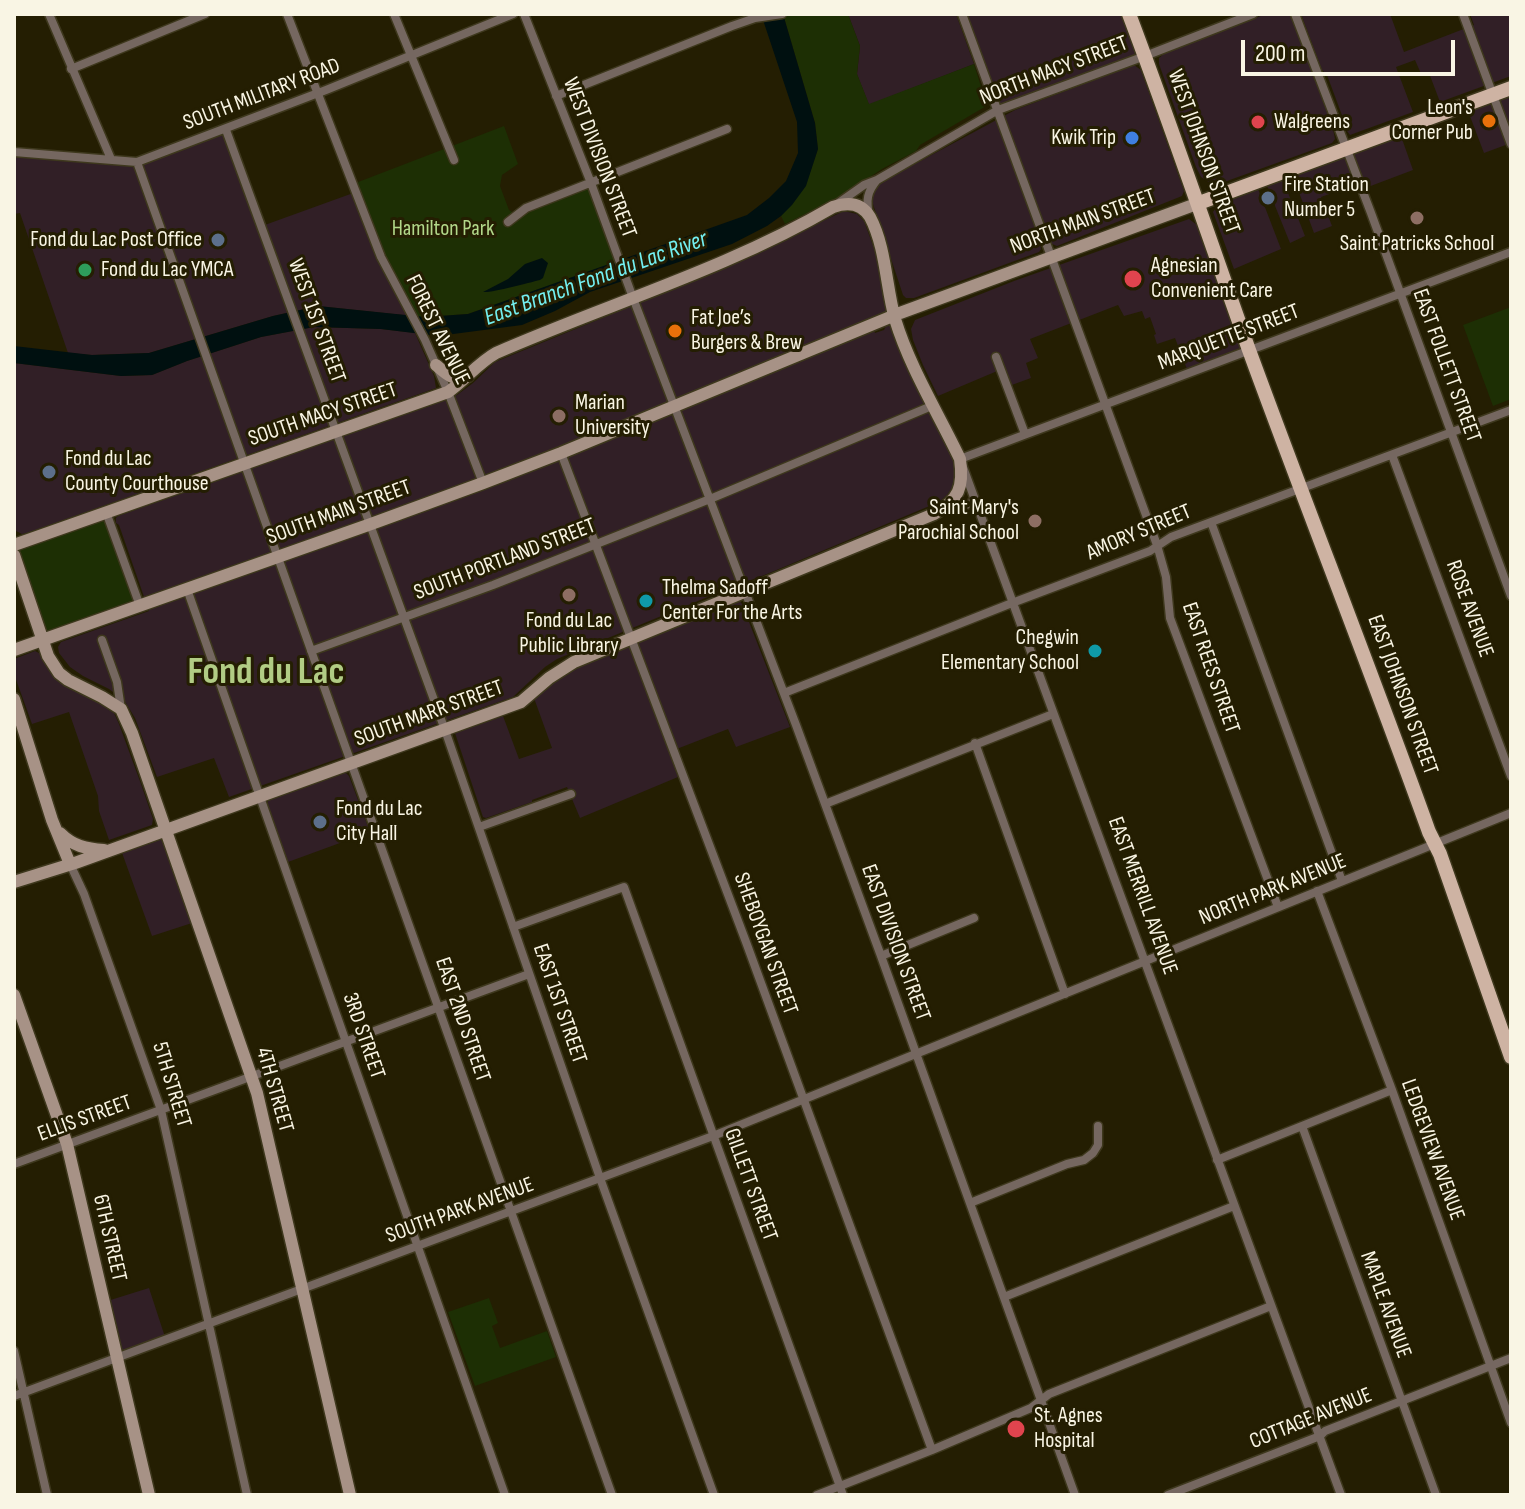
<!DOCTYPE html>
<meta charset="utf-8">
<style>
body{margin:0}
#map{position:relative;width:1525px;height:1509px;overflow:hidden;background:#241e02;font-family:"Sofia Sans Condensed",sans-serif}
canvas{display:block}
.frame{position:absolute;inset:0;border:16px solid #f9f5e4;pointer-events:none}
.scale{position:absolute;left:1241px;top:40px;width:214px;height:36px;box-sizing:border-box;border:4px solid #f9f5e4;border-top:0;padding-left:10px;font-size:24px;line-height:28px;white-space:nowrap;color:#f9f5e4;-webkit-text-stroke:6px #241e02;paint-order:stroke}
</style>
<div id="map">
<canvas width="1525" height="1509"></canvas>
<div class="frame"></div>
<div class="scale">200 m</div>
</div>
<script>
const c = document.querySelector('canvas').getContext('2d');
c.lineJoin = 'round';
function fillPath(path, color) { c.fillStyle = color; c.fill(path, 'evenodd'); }
function trace(path, color, width, dash) { c.strokeStyle = color; c.lineWidth = width; c.lineCap = dash ? 'butt' : 'round'; c.setLineDash(dash || []); c.stroke(path); }
function write(font, color, halo, rows, align = 'center') {
  c.font = font + ' "Sofia Sans Condensed",sans-serif'; c.lineWidth = 6; c.setLineDash([]); c.textBaseline = 'middle'; c.strokeStyle = halo; c.fillStyle = color; for (const [text, x, y, turn = 0] of rows) {
    c.save(); c.translate(x, y); c.rotate((+turn || 0) * Math.PI / 180); c.textAlign = isNaN(turn) ? turn : align; if (halo) c.strokeText(text, 0, 0); c.fillText(text, 0, 0); c.restore();
  }
}
fillPath(new Path2D(`
 M 848,14 L 956,14 L 974,64 L 869,105 L 857,74 L 860,46 Z
 M 962,14 L 1129,14 L 1145,56 L 998,110 Z
 M 1266,14 L 1291,14 L 1292,16 L 1333,129 L 1335,139 L 1332,143 L 1227,181 L 1218,184 L 1210,183 L 1201,177 L 1196,167 L 1159,64 L 1159,58 L 1166,52 Z
 M 1301,14 L 1390,14 L 1404,52 L 1474,25 L 1470,14 L 1511,14 L 1511,76 L 1440,102 L 1429,73 L 1422,76 L 1415,60 L 1396,67 L 1413,112 L 1350,135 L 1344,127 L 1346,126 L 1327,75 L 1322,70 Z
 M 1134,65 L 1141,70 L 1184,191 L 1182,196 L 1057,246 L 1052,244 L 1045,227 L 1037,230 L 1041,249 L 1039,252 L 914,298 L 906,298 L 903,295 L 872,201 L 874,188 L 885,180 L 1015,110 Z
 M 1511,95 L 1511,143 L 1484,153 L 1468,111 Z
 M 226,130 L 262,226 L 356,192 L 413,316 L 318,306 L 273,316 L 149,353 L 92,355 L 68,353 L 20,213 L 14,214 L 14,152 L 137,162 Z
 M 1401,136 L 1413,170 L 1368,187 L 1358,168 L 1350,171 L 1355,185 L 1321,197 L 1332,226 L 1314,233 L 1293,176 Z
 M 1283,180 L 1305,236 L 1290,243 L 1267,186 Z
 M 1258,189 L 1281,249 L 1234,269 L 1213,212 L 1217,206 Z
 M 844,211 L 857,214 L 864,221 L 882,270 L 888,312 L 869,318 L 875,333 L 884,330 L 886,326 L 892,325 L 956,464 L 956,477 L 954,485 L 947,495 L 939,502 L 767,574 L 727,589 L 557,659 L 545,667 L 513,697 L 229,797 L 214,758 L 157,777 L 135,718 L 124,700 L 109,689 L 83,676 L 70,667 L 59,653 L 58,647 L 61,642 L 149,611 L 119,525 L 116,523 L 116,518 L 118,516 L 457,395 L 473,383 L 495,362 L 712,273 Z
 M 1189,219 L 1197,225 L 1241,341 L 1240,348 L 1187,369 L 1175,338 L 1157,344 L 1154,335 L 1156,334 L 1150,317 L 1145,319 L 1142,311 L 1124,316 L 1118,305 L 1030,339 L 1038,358 L 1026,363 L 1031,378 L 1009,386 L 1002,369 L 938,396 L 923,365 L 913,340 L 911,329 L 915,320 L 1014,281 Z
 M 314,327 L 381,329 L 415,333 L 434,376 L 436,388 L 27,533 L 22,534 L 16,531 L 14,526 L 14,363 L 121,376 L 152,375 L 187,361 L 261,337 Z
 M 739,600 L 742,604 L 790,727 L 736,747 L 728,729 L 669,752 L 678,777 L 580,818 L 567,787 L 532,800 L 532,802 L 486,818 L 483,817 L 455,733 L 503,716 L 519,759 L 552,748 L 534,698 L 558,677 L 569,670 Z
 M 35,651 L 41,654 L 48,667 L 69,687 L 101,704 L 114,713 L 119,724 L 141,784 L 153,819 L 152,825 L 109,840 L 99,811 L 98,796 L 69,712 L 32,724 L 14,674 L 14,659 Z
 M 342,773 L 346,773 L 349,776 L 370,832 L 288,862 L 268,805 L 268,800 Z
 M 160,838 L 165,845 L 192,923 L 152,936 L 121,850 Z
 M 149,1288 L 166,1340 L 117,1359 L 104,1302 Z`), '#311f26');
fillPath(new Path2D(`
 M 783,14 L 848,14 L 860,46 L 857,74 L 869,104 L 974,64 L 984,96 L 988,100 L 988,105 L 920,145 L 916,151 L 882,169 L 841,196 L 785,224 L 781,216 L 805,186 L 818,149 L 815,123 Z
 M 504,126 L 518,164 L 502,175 L 500,186 L 509,210 L 517,215 L 591,183 L 619,261 L 468,314 L 425,317 L 413,316 L 386,267 L 353,184 Z
 M 1511,307 L 1511,399 L 1493,406 L 1463,325 Z
 M 106,512 L 140,606 L 43,640 L 14,545 Z
 M 489,1298 L 498,1323 L 492,1326 L 500,1348 L 547,1331 L 556,1357 L 475,1386 L 448,1312 Z`), '#1d2f04');
fillPath(new Path2D(`
 M 761,14 L 783,14 L 815,123 L 818,149 L 806,186 L 792,205 L 781,216 L 767,226 L 732,244 L 590,292 L 555,311 L 522,325 L 438,336 L 381,329 L 314,327 L 261,337 L 187,361 L 152,375 L 121,376 L 14,363 L 14,346 L 92,355 L 149,353 L 273,316 L 318,306 L 425,317 L 468,314 L 747,215 L 769,198 L 786,181 L 798,153 L 797,122 Z
 M 542,258 L 548,263 L 543,278 L 540,280 C 528,283 492,293 483,292 L 508,279 L 525,264 Z`), '#001010');
const street = new Path2D(`
 M 49,14 L 111,159
 M 287,14 L 381,257 L 425,340 L 448,392 L 483,483
 M 394,14 L 454,160
 M 524,14 L 591,183 L 633,298 L 796,725 L 881,956 L 1075,1495
 M 962,14 L 1157,545 L 1166,577 L 1170,618 L 1278,907
 M 1295,14 L 1371,213 L 1511,596
 M 1463,14 L 1511,144
 M 71,69 L 205,14
 M 556,96 L 732,26 L 755,18 L 782,14
 M 226,130 L 445,730 L 600,1178 L 714,1495
 M 14,152 L 137,162 L 326,90 L 513,14
 M 137,162 L 612,1495
 M 837,204 L 864,185 L 877,180 L 998,110 L 1145,56 L 1253,14
 M 869,215 C 866,200 867,192 877,180
 M 508,222 L 526,208 L 727,129
 M 996,357 L 1025,434
 M 561,453 L 746,942 L 932,1450
 M 1392,455 L 1511,776
 M 941,510 L 952,510 L 977,501
 M 106,512 L 140,606
 M 1211,522 L 1342,881
 M 187,589 C 294,891 397,1194 505,1495
 M 102,640 L 117,682 L 121,709
 M 311,651 L 493,585 L 710,499 L 934,405
 M 784,693 L 1012,603 L 1150,551 L 1171,537 L 1511,410
 M 975,743 L 1065,994
 M 825,804 L 1053,714
 M 479,827 L 571,794
 M 70,864 L 84,894 L 161,1110 L 247,1495
 M 1317,891 L 1392,1090 L 1511,1423
 M 513,927 L 624,887 L 843,1495
 M 881,956 L 974,918
 M 1302,1126 L 1436,1495
 M 1217,1160 L 1392,1090
 M 14,1164 L 529,974
 M 970,1203 L 1067,1164 L 1084,1160 L 1093,1153 L 1098,1145 L 1098,1126
 M 1004,1297 L 1234,1206
 M 14,1351 L 47,1495
 M 14,1396 L 713,1136 L 1511,813
 M 817,1495 L 932,1450 L 1031,1408 L 1049,1394 L 1271,1306
 M 1168,1495 L 1320,1436 L 1325,1431 L 1511,1358
 M 1341,1495 L 960,459 L 1511,252`);
const secondary = new Path2D(`
 M 436,365 C 446,374 454,382 468,376
 M 14,545 L 448,392 C 465,380 478,363 496,353 C 608,304 727,269 833,207 C 847,202 861,202 870,217 C 886,247 886,287 895,319 C 910,368 938,413 960,459 C 964,487 959,500 934,514 L 574,662 L 549,678 L 521,702 L 75,863 L 14,882
 M 14,555 L 48,656 L 59,673 L 68,680 L 102,697 L 121,709 L 132,733 L 257,1093 L 350,1495
 M 14,650 L 371,524 L 483,483 L 561,453 L 900,313 L 1199,203
 M 14,699 L 52,820 L 70,864
 M 60,833 C 73,846 86,849 104,850
 M 14,995 L 67,1144 L 149,1495`);
const primary = new Path2D(`
 M 1129,14 C 1171,125 1209,238 1249,350 C 1308,511 1371,671 1429,832 L 1440,854 L 1511,1057
 M 1199,203 L 1511,88`);
trace(street, '#3e381d', 11);
trace(secondary, '#3e381d', 15);
trace(primary, '#3e381d', 17);
trace(street, '#756760', 8);
trace(secondary, '#a79286', 12);
trace(primary, '#ceb3a3', 14);
for (const [x, y, r, color] of [
 [1489,121,8,"#e8710a"],
 [1258,122,8,"#e0444e"],
 [1132,138,8,"#3f7fe0"],
 [1268,198,8,"#5c6f8a"],
 [1417,218,8,"#8d6e63"],
 [218,240,8,"#5c6f8a"],
 [85,270,8,"#2e9e5b"],
 [1133,279,10,"#e0444e"],
 [675,331,8,"#e8710a"],
 [559,416,8,"#8d6e63"],
 [49,472,8,"#5c6f8a"],
 [1035,521,8,"#8d6e63"],
 [569,595,8,"#8d6e63"],
 [646,601,8,"#0f9aa8"],
 [1095,651,8,"#0f9aa8"],
 [320,822,8,"#5c6f8a"],
 [1016,1429,10,"#e0444e"]
]) { const dot = new Path2D(); dot.arc(x, y, r, 0, 2 * Math.PI); c.fillStyle = color; c.fill(dot); trace(dot, '#241e02', 3); }
write('22px', '#f9f5e4', '#241e02', [
 ["NORTH MACY STREET",1054,71,-21],
 ["SOUTH MILITARY ROAD",262,95,-21],
 ["WEST JOHNSON STREET",1203,152,70],
 ["WEST DIVISION STREET",599,158,69],
 ["NORTH MAIN STREET",1083,222,-20],
 ["WEST 1ST STREET",316,321,70],
 ["FOREST AVENUE",437,330,64],
 ["MARQUETTE STREET",1229,338,-21],
 ["EAST FOLLETT STREET",1446,366,70],
 ["SOUTH MACY STREET",323,415,-19],
 ["SOUTH MAIN STREET",339,513,-20],
 ["AMORY STREET",1139,533,-23],
 ["SOUTH PORTLAND STREET",505,560,-21],
 ["ROSE AVENUE",1469,609,70],
 ["EAST REES STREET",1210,668,71],
 ["EAST JOHNSON STREET",1402,695,70],
 ["SOUTH MARR STREET",429,714,-20],
 ["NORTH PARK AVENUE",1273,890,-22],
 ["EAST MERRILL AVENUE",1142,896,70],
 ["EAST DIVISION STREET",895,943,70],
 ["SHEBOYGAN STREET",765,944,70],
 ["EAST 1ST STREET",559,1004,71],
 ["EAST 2ND STREET",462,1020,71],
 ["3RD STREET",363,1036,71],
 ["5TH STREET",171,1085,73],
 ["4TH STREET",274,1090,74],
 ["ELLIS STREET",85,1119,-20],
 ["LEDGEVIEW AVENUE",1432,1150,70],
 ["GILLETT STREET",750,1185,70],
 ["SOUTH PARK AVENUE",460,1211,-20],
 ["6TH STREET",109,1238,77],
 ["MAPLE AVENUE",1385,1305,70],
 ["COTTAGE AVENUE",1311,1419,-22]
]);
write('22px', '#f9f5e4', '#241e02', [
 ["Leon's",1473,108,"right"],
 ["Corner Pub",1473,133,"right"],
 ["Walgreens",1274,122],
 ["Kwik Trip",1116,138,"right"],
 ["Fire Station",1284,185],
 ["Number 5",1284,210],
 ["Fond du Lac Post Office",202,240,"right"],
 ["Saint Patricks School",1417,244,"center"],
 ["Agnesian",1151,266],
 ["Convenient Care",1151,291],
 ["Fond du Lac YMCA",101,270],
 ["Fat Joe’s",691,318],
 ["Burgers & Brew",691,343],
 ["Marian",575,403],
 ["University",575,428],
 ["Fond du Lac",65,459],
 ["County Courthouse",65,484],
 ["Saint Mary's",1019,508,"right"],
 ["Parochial School",1019,533,"right"],
 ["Thelma Sadoff",662,588],
 ["Center For the Arts",662,613],
 ["Fond du Lac",569,621,"center"],
 ["Public Library",569,646,"center"],
 ["Chegwin",1079,638,"right"],
 ["Elementary School",1079,663,"right"],
 ["Fond du Lac",336,809],
 ["City Hall",336,834],
 ["St. Agnes",1034,1416],
 ["Hospital",1034,1441]
], 'left');
write('22px', '#b2d88a', '#241e02', [
 ["Hamilton Park",443,229]
]);
write('italic 24px', '#73f0f2', '#241e02', [
 ["East Branch Fond du Lac River",596,279,-20]
]);
write('bold 38px', '#b1cc84', '#241e02', [
 ["Fond du Lac",266,673]
]);
</script>
